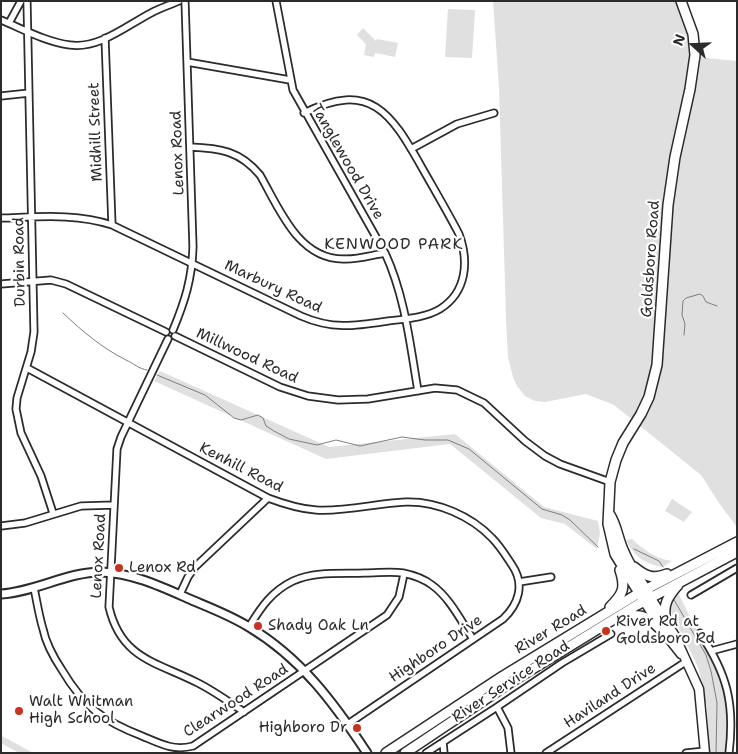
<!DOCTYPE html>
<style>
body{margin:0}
#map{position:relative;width:738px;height:754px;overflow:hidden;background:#fff;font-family:"Shantell Sans",sans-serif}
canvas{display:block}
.frame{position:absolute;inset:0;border:2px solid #2b2b2b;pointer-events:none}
.north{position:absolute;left:668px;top:20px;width:50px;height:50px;-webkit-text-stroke:4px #fff;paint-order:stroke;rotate:290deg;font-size:14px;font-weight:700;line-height:20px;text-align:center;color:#2b2b2b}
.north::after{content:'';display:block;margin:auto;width:18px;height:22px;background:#2b2b2b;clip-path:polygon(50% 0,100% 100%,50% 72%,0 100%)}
</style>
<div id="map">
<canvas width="738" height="754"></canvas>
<div class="frame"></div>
<div class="north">N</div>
</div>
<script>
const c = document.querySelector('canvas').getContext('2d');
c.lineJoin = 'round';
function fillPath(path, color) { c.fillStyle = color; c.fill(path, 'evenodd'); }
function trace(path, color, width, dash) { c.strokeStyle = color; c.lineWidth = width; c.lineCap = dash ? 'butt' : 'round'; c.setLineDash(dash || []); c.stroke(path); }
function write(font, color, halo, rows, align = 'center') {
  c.font = font + ' "Shantell Sans",sans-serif'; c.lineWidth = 4.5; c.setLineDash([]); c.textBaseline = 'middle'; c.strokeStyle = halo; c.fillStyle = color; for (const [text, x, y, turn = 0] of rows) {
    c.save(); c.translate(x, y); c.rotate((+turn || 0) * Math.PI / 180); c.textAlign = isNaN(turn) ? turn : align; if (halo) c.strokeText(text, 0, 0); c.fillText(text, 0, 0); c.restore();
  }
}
fillPath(new Path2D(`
 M 493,1 L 676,1 L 687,27 L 691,49 L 706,58 L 737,61 L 737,527 L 719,503 L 701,475 L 614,405 L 586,394 L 545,402 L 535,401 L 525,396 L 517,386 L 513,377 L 508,357 L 506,319 L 499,87 Z
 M 448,9 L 475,10 L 472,58 L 445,57 Z
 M 363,28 L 376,41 L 377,39 L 398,43 L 395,57 L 375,53 L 374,57 L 364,55 L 366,44 L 357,35 Z
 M 160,371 L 329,447 L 455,434 L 544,507 L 598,521 L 600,533 L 597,549 L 565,524 L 541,518 L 450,444 L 326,459 L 154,381 Z
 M 672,499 L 692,512 L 684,522 L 665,511 Z
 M 632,539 C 644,550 656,559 672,561 L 663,567 C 644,564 634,556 626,540 Z
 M 677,591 L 727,689 L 729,753 L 709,753 L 707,707 L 698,667 L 669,608 L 670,599 Z
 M 1,736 L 4,737 L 33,753 L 19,753 L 1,743 Z`), '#e0e0e0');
trace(new Path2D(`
 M 63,313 C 82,331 102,348 126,360 C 133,363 139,369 147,370
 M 684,335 L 685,324 L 682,315 L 683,301 L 686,298 L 700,294 L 703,296 L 706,302 L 717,306
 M 157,375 L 205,395 L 234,418 L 241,420 L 258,415 L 263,418 L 266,426 L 274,431 L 289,439 L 317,445 L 336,440 L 360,446 L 402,437 L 425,440 L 448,440 L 469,449 L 542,509 L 562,515 L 570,520 L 598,547
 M 634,549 L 659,561 L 663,567
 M 673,598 L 706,655 L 711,671 L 717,703 L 716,753`), '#7e7e7e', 1);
const minor = new Path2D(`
 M 27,1 L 34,332 L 31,352 L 17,398 L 16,409 L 21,433 L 41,476 L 53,513
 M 276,1 L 293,90 L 385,253 C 405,296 410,344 418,391
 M 1,20 C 23,29 46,42 70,45 C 99,49 126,26 151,13 C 160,8 170,5 179,1
 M 9,23 L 21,1
 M 105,38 L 112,225
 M 187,62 L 290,80
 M 1,96 L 29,93
 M 190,147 C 220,148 240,151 260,175 C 279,208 298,259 343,259 C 357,260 372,255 385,253
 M 411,149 L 457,124 L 494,113
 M 1,218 C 38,217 76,213 112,225 L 301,316 C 333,330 355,326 388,321 C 404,319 425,318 440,309 C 467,292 469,261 459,234 C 447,211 434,189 421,166 C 391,113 370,80 304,113
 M 1,284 L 51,280 L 66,284 L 166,332
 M 173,330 C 185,301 192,279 193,247 L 185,1
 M 175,336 L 280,387 L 308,396 L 338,400 L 368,399 L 435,388 L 457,390 L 484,403 L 525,441 L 545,456 L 560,464 L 610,482
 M 168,339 L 121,437 L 117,449 L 109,607 C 121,659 157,662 198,683 C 214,691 229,702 244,712
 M 27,368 L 268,498 C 284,504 299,509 316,510 C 346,512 376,503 406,502 C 437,501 471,516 492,538 C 500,546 506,556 512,565 C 525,584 519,604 503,619 L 348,724
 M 1,526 L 25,523 L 81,506 L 114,505
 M 519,582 L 551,577
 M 34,588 C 37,602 39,616 43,629 C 46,644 54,658 62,670 C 84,707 103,721 142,736 C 161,744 173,751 193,746 L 387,615 L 399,597 L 404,574
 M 180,594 L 188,577 L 195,567 L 268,498
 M 691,595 L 737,568
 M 249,627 C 261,607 272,591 293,581 C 315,571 342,574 365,573 C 378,573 391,571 403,573 C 413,575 424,579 432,585 C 450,598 461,621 473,639
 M 700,633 C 727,674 735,703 729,753
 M 711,651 L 737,644
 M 497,707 L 508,728 L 511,753
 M 443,742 L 444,753
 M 426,753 L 497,707 L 562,663 L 611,634
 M 546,753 L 687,661
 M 686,753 L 705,751`);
const tertiary = new Path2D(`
 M 1,594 C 35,592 67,572 101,572 C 132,573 160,586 187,598 C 208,607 230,615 249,627 C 301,658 334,703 367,753`);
const secondary = new Path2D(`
 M 650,597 L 675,636 L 699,689 L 705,753
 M 644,601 L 666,635 L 681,654`);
const primary = new Path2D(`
 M 610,515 C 617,526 618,540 624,552 C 630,567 640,580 649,594
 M 634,567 C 645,576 653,580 667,574
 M 644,601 L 615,554 L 608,524 L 610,482 L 616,460 L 623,443 L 641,414 L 649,397 L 657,365 L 668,205 L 675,157 L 690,89 L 695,55 L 693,34 L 681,1
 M 610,607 C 623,594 626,588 620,570
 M 621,618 C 644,611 651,619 666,635
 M 666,620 C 662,606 668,596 678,585
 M 386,753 L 503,676 L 639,593 L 737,542
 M 405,753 L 508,684 L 637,605 L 737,552`);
trace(minor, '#2b2b2b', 9);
trace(tertiary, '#2b2b2b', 11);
trace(secondary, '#2b2b2b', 11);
trace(primary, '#2b2b2b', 12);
trace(minor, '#fff', 5.5);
trace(tertiary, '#fff', 7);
trace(secondary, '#fff', 8);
trace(primary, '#fff', 9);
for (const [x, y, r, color] of [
 [119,568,5,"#c8321e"],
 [258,626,5,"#c8321e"],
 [606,631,5,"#c8321e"],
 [19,711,5,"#c8321e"],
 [357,728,5,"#c8321e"]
]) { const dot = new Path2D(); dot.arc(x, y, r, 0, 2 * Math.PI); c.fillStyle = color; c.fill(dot); trace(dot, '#fff', 2); }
write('15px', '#2b2b2b', '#fff', [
 ["Midhill Street",96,132,-92],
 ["Lenox Road",178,153,-92],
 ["Tanglewood Drive",347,162,60],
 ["Goldsboro Road",651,259,-86],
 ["Durbin Road",20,262,-91],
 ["Marbury Road",273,287,25],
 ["Millwood Road",247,356,25],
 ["Kenhill Road",241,468,27],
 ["Lenox Road",99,556,-87],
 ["River Road",551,630,-31],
 ["Highboro Drive",436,649,-34],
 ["River Service Road",511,682,-33],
 ["Haviland Drive",610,696,-33],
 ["Clearwood Road",236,701,-33]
]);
write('15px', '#2b2b2b', '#fff', [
 ["Lenox Rd",129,568],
 ["River Rd at",616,622],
 ["Goldsboro Rd",616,639],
 ["Shady Oak Ln",268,626],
 ["Walt Whitman",29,702],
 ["High School",29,719],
 ["Highboro Dr",347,728,"right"]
], 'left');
c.letterSpacing = '1px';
write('16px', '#2b2b2b', '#fff', [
 ["KENWOOD PARK",394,245]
]);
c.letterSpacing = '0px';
</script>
